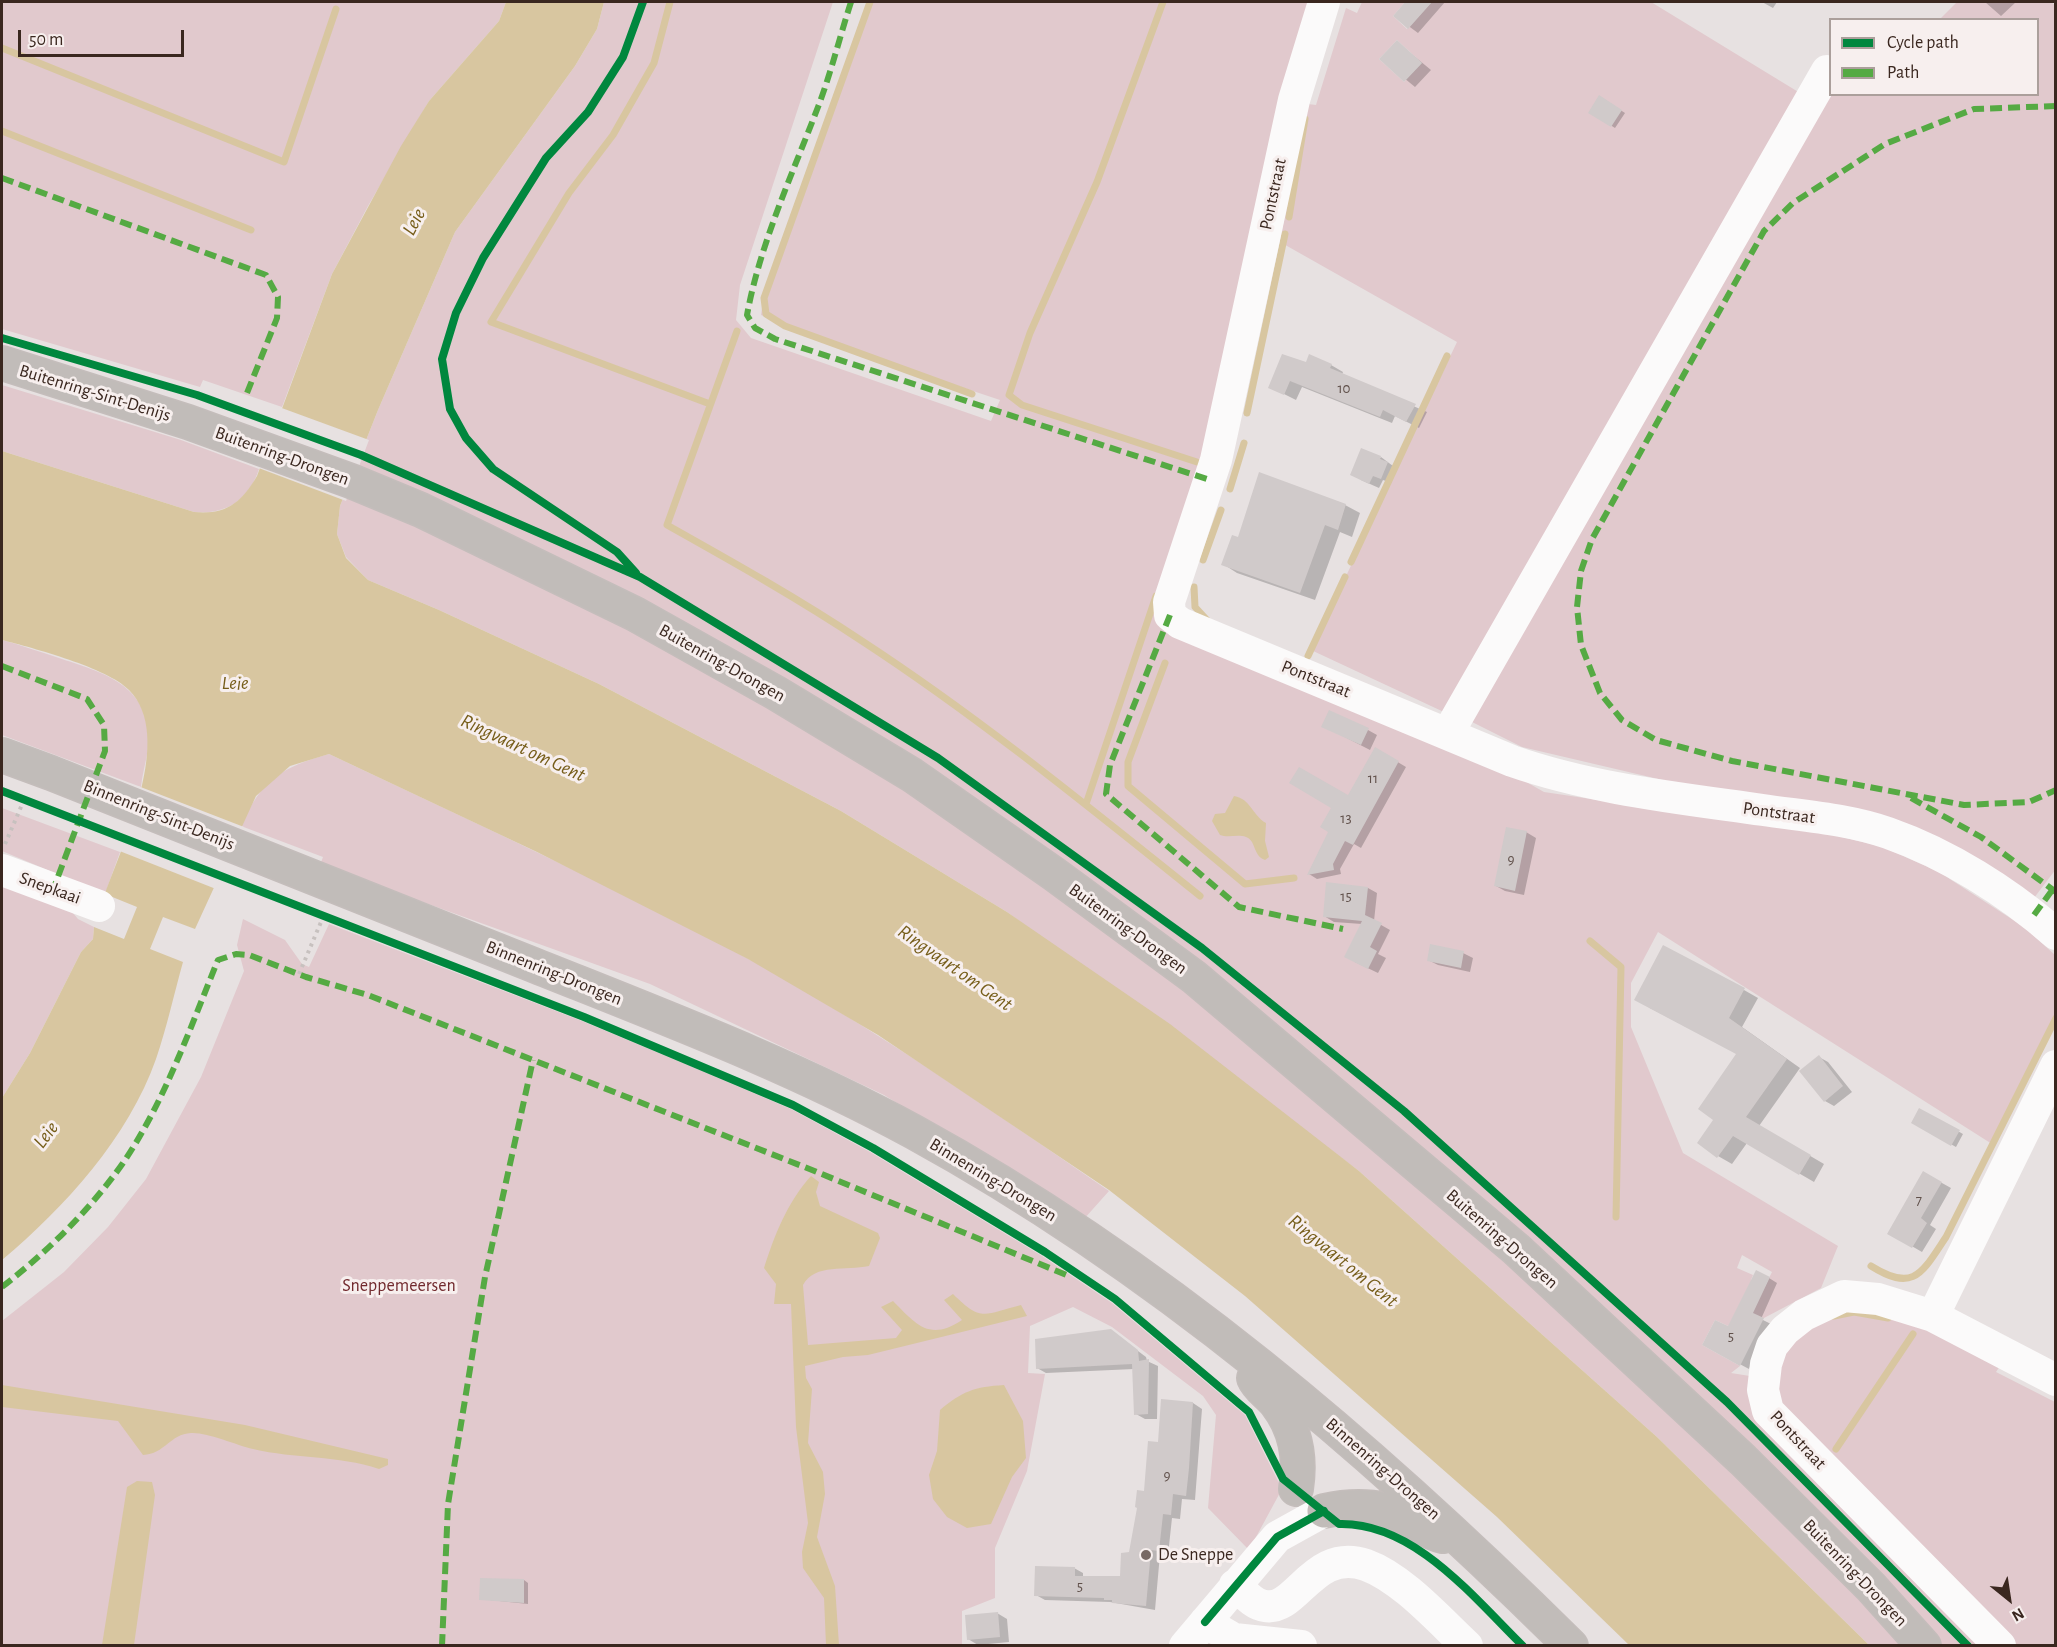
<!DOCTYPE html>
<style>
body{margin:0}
#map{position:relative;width:2057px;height:1647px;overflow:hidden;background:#e7e1e1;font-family:"Alegreya Sans",sans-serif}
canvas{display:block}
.frame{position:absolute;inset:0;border:3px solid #3a271f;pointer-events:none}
.legend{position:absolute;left:1829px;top:18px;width:210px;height:78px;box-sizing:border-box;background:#f7efee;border:2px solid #ab9f9b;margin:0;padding:8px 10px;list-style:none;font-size:18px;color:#3a271f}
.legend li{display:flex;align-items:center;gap:12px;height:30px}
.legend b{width:30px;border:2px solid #ab9f9b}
.north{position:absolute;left:1979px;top:1569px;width:60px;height:60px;-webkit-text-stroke:4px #f7efee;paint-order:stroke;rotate:150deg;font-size:16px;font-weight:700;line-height:24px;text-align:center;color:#3a271f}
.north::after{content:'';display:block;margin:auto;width:21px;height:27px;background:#3a271f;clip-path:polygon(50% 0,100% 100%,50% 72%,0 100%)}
.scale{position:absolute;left:18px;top:30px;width:166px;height:27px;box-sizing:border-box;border:3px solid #3a271f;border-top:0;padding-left:8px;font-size:18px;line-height:21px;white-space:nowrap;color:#3a271f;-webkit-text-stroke:4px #f7efee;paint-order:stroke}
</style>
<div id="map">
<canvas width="2057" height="1647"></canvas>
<div class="frame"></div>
<ul class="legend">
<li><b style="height:8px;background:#00873e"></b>Cycle path</li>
<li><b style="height:8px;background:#55aa43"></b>Path</li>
</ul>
<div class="north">N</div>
<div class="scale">50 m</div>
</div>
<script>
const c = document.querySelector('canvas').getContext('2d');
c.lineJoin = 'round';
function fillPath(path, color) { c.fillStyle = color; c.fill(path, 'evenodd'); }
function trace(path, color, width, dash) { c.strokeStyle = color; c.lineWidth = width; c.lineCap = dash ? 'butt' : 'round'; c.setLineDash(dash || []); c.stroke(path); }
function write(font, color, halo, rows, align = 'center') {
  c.font = font + ' "Alegreya Sans",sans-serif'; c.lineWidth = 6; c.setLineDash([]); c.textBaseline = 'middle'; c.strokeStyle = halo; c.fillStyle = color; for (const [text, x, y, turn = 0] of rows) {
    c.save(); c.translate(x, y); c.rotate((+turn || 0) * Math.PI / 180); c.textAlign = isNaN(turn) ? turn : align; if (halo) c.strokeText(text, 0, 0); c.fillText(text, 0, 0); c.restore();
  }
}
fillPath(new Path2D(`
 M 2,2 L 506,2 L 499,21 L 429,101 L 368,206 L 332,274 L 282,407 L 203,380 L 200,387 L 2,329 Z
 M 604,2 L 833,2 L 740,285 L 736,320 L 751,338 L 991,421 L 1000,400 L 814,338 L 761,315 L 765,287 L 867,2 L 1312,2 L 1211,436 L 1160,611 L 1514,775 L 1544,792 L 1834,835 L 1883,847 L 1939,872 L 2024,927 L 2055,955 L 2055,1018 L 1992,1144 L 1658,932 L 1631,983 L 1631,1027 L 1683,1153 L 1838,1246 L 1821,1288 L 1764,1318 L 1728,1326 L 1715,1320 L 1702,1345 L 1740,1366 L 1731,1373 L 1775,1380 L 1793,1336 L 1846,1308 L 1875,1311 L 1930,1327 L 2002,1363 L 1996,1372 L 2055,1402 L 2055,1645 L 1869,1645 L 1657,1437 L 1359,1171 L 1007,912 L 841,811 L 599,684 L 439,610 L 368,580 L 346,557 L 337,534 L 340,506 L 378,410 L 455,232 L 575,66 L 597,29 ZM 1742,1255 L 1772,1272 L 1765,1286 L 1751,1280 L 1753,1275 L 1737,1268 Z
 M 1362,2 L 1405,2 L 1393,16 L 1407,29 L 1432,2 L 1651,2 L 1800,93 L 1446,713 L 1311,650 L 1457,342 L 1280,242 L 1304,112 L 1308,104 L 1316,105 L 1346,8 L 1357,13 ZM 1397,40 L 1422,63 L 1404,82 L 1379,59 Z
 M 1957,2 L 2051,2 L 2056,6 L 2056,869 L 2034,898 L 1948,847 L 1522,747 L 1470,721 L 1830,94 L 2038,94 L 2038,20 L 1940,19 Z
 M 2,385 L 181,440 L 259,469 C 249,500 226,515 194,512 L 2,451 Z
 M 2,640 C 21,645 40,652 59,658 C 97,671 141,681 148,728 C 151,749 143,767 141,787 L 2,735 Z
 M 329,754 C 469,820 611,885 747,958 C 873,1027 991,1110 1109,1191 L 1084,1219 L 884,1095 L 650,984 L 320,865 L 323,857 L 241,826 C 261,780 282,767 329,754 Z
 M 2,808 L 120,852 L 105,894 L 2,851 Z
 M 2,880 L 67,906 L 78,919 L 94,927 L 93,939 L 81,952 L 30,1053 L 2,1098 Z
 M 243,919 L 285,940 L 302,964 L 309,967 L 329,924 L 582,1021 L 690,1066 L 791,1109 L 870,1152 L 1042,1256 L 1112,1303 L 1245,1415 L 1282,1489 L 1249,1550 L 1208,1508 L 1216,1415 L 1203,1396 L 1112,1327 L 1073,1307 L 1030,1326 L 1028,1373 L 1045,1374 L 1027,1471 L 995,1548 L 995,1598 L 962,1611 L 962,1645 L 2,1645 L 2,1321 L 64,1272 L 108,1227 L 146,1179 L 201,1077 L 244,971 L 237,945 Z`), '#e1c9cd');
fillPath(new Path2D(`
 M 506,2 L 604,2 L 597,29 L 575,66 L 455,232 L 378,410 L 340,506 L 337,534 L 346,558 L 368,580 L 439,610 L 599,684 L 841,811 L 1007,912 L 1170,1024 L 1359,1171 L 1657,1437 L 1869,1645 L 1629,1645 L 1497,1517 L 1245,1296 L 1109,1190 L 878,1035 L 748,959 L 537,852 L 329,754 L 290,766 L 256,796 L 195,929 L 163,917 L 150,949 L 183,962 C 174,994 167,1027 156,1059 C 128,1138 65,1207 2,1260 L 2,1098 L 30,1053 L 81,952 L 93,939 L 94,927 L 124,939 L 137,907 L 105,894 C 123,843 175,736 129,690 C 108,668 33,648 2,640 L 2,451 L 194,512 C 226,515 241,503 257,476 L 332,274 L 401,146 L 429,101 L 499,21 Z
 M 1234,796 C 1251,799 1252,815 1266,823 L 1265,841 L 1269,857 L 1265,860 C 1253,856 1256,840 1246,837 C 1238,834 1228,838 1220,835 L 1212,821 L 1215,814 L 1225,813 Z
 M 811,1176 L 819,1182 L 816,1192 L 820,1206 L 878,1233 L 880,1238 L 869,1266 C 846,1271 815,1263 803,1285 L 808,1345 L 896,1338 L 902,1330 L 881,1307 L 893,1301 C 916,1324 929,1342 962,1320 L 944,1300 L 953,1294 C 982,1323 984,1314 1021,1305 L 1027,1316 L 868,1355 L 843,1357 L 805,1366 L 806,1378 L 812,1389 L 808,1443 L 823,1472 L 825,1494 L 817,1537 L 835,1586 L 839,1645 L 826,1645 L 824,1598 L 803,1568 L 802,1552 L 808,1523 L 796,1427 L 791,1304 L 774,1304 L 776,1284 L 764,1268 C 775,1234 787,1203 811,1176 Z
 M 2,1385 L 245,1425 L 388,1459 L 388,1465 L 379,1469 C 338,1455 295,1459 253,1449 C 236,1445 207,1432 191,1433 C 170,1434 165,1454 143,1455 L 118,1421 L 2,1407 Z
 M 1004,1385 L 1023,1421 L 1026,1458 L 1012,1477 L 991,1524 L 967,1528 L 947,1517 L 933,1499 L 929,1475 L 937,1451 L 940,1410 C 963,1391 974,1387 1004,1385 Z
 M 137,1481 L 152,1482 L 155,1495 L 134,1645 L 102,1645 L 127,1487 Z`), '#d8c6a0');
fillPath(new Path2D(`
 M 279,407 L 369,440 L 346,501 L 256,467 Z
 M 138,786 L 244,827 L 216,889 L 117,850 Z`), '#e7e1e1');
fillPath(new Path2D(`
 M 1408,2 L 1445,2 L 1418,33 L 1395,16 Z
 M 1762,2 L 1777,2 L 1773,8 Z
 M 1985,2 L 2016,2 L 2001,16 Z
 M 1397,42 L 1431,70 L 1415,87 L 1381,59 Z
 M 1600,97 L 1625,113 L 1615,128 L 1590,112 Z
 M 1307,364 L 1331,365 L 1343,372 L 1342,375 L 1427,412 L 1419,428 L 1395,416 L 1392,423 L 1302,387 L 1296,400 L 1270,387 Z
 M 1381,457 L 1397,469 L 1391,483 L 1383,480 L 1379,488 L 1361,480 Z
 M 1345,505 L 1360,513 L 1352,537 L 1340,532 L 1315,600 L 1237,573 L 1223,564 L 1239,539 Z
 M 1368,730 L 1377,735 L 1370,750 L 1333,731 Z
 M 1376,749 L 1406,767 L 1361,848 L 1354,844 L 1340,869 L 1341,874 L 1317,879 L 1309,874 Z
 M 1526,832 L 1536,838 L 1524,895 L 1505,891 L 1496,886 Z
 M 1368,888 L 1377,893 L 1374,921 L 1390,930 L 1378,954 L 1386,958 L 1378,973 L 1355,962 L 1362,924 L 1334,922 L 1324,916 Z
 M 1463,953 L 1473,958 L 1470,972 L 1438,965 L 1428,960 Z
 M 1744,990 L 1758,998 L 1742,1027 L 1800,1068 L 1759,1126 L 1824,1164 L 1814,1182 L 1747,1143 L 1732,1164 L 1718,1156 L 1715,1120 L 1738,1054 L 1650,1008 Z
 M 1819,1057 L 1828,1062 L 1852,1092 L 1834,1106 L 1825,1101 Z
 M 1920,1110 L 1963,1134 L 1956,1147 L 1913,1123 Z
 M 1924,1173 L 1951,1188 L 1930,1225 L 1936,1229 L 1922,1252 L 1889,1233 Z
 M 1769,1278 L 1777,1283 L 1761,1319 L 1771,1324 L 1749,1369 L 1704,1345 L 1729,1328 Z
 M 1110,1330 L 1146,1357 L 1147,1361 L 1158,1366 L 1157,1419 L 1145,1419 L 1136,1414 L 1134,1369 L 1046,1373 L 1037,1368 Z
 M 1162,1401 L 1193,1403 L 1202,1409 L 1195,1500 L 1182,1499 L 1180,1519 L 1172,1518 L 1168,1555 L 1160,1554 L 1155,1610 L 1110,1602 L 1045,1600 L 1036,1595 L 1074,1568 L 1083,1573 L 1083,1577 L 1121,1578 L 1131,1554 L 1159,1444 Z
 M 524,1580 L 528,1583 L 528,1604 L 480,1599 Z
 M 997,1613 L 1007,1619 L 1009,1642 L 978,1645 L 968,1639 Z`), '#0003');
trace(new Path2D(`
 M 670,2 L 654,63 L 613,135 L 569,193 L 491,322 L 710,404
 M 870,2 L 764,298 L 766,314 L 785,326 L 972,394
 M 1163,2 L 1097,182 L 1030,333 L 1009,395 L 1022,405 L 1197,462
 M 2,48 L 284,162 L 336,9
 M 2,131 L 251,230
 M 1289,217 L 1305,119
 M 737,331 L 667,525 C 733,562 799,599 862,641 C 980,718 1090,808 1200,896
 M 1247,413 L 1285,234
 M 1230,489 L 1244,443
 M 1203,560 L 1221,510
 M 1351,562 L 1447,356
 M 1194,587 L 1195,607 L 1207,620
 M 1308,656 L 1345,577
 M 1165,663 L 1128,762 L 1128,786 L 1245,884 L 1294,878
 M 1086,804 L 1156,596
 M 1590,941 L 1621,967 L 1616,1217
 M 1871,1266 C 1914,1293 1922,1273 1946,1237 L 2056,1018
 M 1834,1316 L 1854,1312 L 1888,1318
 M 1836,1449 L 1913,1334`), '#d8c6a0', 7);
fillPath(new Path2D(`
 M 1405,2 L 1432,2 L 1408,29 L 1393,16 Z
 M 1397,40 L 1422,63 L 1404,82 L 1379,59 Z
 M 1599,95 L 1622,110 L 1611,127 L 1588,113 Z
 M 1282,354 L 1306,362 L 1309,354 L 1332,364 L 1330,368 L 1416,404 L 1406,422 L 1383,410 L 1380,417 L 1290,381 L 1284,395 L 1268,388 Z
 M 1361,448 L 1381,456 L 1380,459 L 1388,462 L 1381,479 L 1373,476 L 1369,484 L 1350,475 Z
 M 1259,472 L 1346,504 L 1338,530 L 1325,525 L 1300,593 L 1221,565 L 1232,535 L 1238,537 Z
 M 1329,710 L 1369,728 L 1361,745 L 1321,727 Z
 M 1375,747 L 1399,761 L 1353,845 L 1345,841 L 1333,864 L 1334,870 L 1307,875 L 1328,832 L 1320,827 L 1331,808 L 1289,783 L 1299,767 L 1348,795 Z
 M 1506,827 L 1527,831 L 1515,891 L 1494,886 Z
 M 1326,882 L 1368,887 L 1365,915 L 1382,923 L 1370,947 L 1377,951 L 1368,969 L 1344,957 L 1362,921 L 1323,917 Z
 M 1430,944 L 1464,951 L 1461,968 L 1427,961 Z
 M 1663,945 L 1745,988 L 1729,1018 L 1787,1059 L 1746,1117 L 1811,1155 L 1799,1175 L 1733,1136 L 1717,1158 L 1697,1143 L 1713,1120 L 1698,1109 L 1736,1054 L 1634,1000 Z
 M 1819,1055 L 1843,1086 L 1824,1102 L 1799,1071 Z
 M 1919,1108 L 1960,1130 L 1951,1146 L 1911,1123 Z
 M 1923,1171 L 1942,1182 L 1921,1218 L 1927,1223 L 1912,1248 L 1887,1234 Z
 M 1756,1270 L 1770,1277 L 1753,1313 L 1764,1318 L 1740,1366 L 1702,1345 L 1715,1320 L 1728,1326 Z
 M 1111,1329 L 1138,1350 L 1139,1361 L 1149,1359 L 1148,1414 L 1134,1415 L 1132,1364 L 1036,1369 L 1035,1339 Z
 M 1161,1399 L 1193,1402 L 1189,1468 L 1186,1496 L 1173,1494 L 1171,1515 L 1163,1514 L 1159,1551 L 1151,1550 L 1146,1606 L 1112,1603 L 1112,1600 L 1104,1600 L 1104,1598 L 1034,1596 L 1035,1566 L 1075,1567 L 1075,1576 L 1120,1576 L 1121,1553 L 1129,1552 L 1137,1508 L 1135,1507 L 1137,1490 L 1144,1491 L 1148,1441 L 1158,1442 Z
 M 480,1578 L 524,1579 L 524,1603 L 479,1600 Z
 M 998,1612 L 1000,1637 L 967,1640 L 965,1615 Z`), '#d0caca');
const highway = new Path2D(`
 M 2,363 L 188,422 L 351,481 L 421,510 L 635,614 L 776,693 L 912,775 L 1054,874 L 1194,977 L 1516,1249 L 1743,1460 L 1871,1587 L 1924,1646
 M 2,755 L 51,773 C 211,836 371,900 531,964 C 661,1016 791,1065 914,1132 C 1160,1267 1372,1449 1571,1646
 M 1254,1378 C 1258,1388 1269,1394 1276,1403 C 1296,1429 1301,1457 1296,1489
 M 1324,1511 C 1352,1505 1380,1504 1406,1518 C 1420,1525 1428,1533 1443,1536`);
trace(highway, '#c4bdbb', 36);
trace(new Path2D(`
 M 5,844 L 24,800
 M 299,974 L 324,915`), '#c7c1bf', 4, [3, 4.5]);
trace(new Path2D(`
 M 1324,2 L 1294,100 L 1216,460 L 1169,602 L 1170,615 L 1180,623 L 1512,761 C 1592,789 1679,798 1763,810 C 1804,816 1849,819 1888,833 C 1948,854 2008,892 2056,934
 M 1448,733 L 1827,71
 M 2,870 L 99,906
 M 1933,1316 L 2056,1066
 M 1235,1585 C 1244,1593 1254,1605 1265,1606 C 1297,1612 1313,1547 1366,1565 C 1402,1578 1439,1620 1467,1646
 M 1205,1622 L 1234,1639 L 1301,1646
 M 1185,1646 L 1277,1537 L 1324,1511
 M 2000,1646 L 1768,1411 L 1763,1390 L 1766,1364 L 1772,1346 L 1785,1330 L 1804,1315 L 1844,1296 L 1878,1299 L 1933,1316 L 2056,1380`), '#fbfafa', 32);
trace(highway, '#c1bcb9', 33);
trace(new Path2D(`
 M 851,2 C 840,36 831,73 818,107 C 792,175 760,244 747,315 L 755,328 L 775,339 L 1210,480
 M 2056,106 L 1974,109 L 1885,144 L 1793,203 L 1764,231 L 1592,539 L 1581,571 L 1577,607 L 1581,645 L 1600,693 L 1622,720 L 1656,740 L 1732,761 L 1964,805 L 2029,802 L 2056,790
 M 2,178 L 266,275 L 278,297 L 277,318 L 247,393
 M 1170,615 L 1110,765 L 1106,794 L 1239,907 L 1343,929
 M 2,666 L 87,699 L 104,725 L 105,751 L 53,890
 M 1911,798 L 1981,837 L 2056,892
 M 2034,915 L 2053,889
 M 2,1287 C 47,1252 90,1210 123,1163 C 165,1101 190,1028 218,960 L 236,954 L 249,955 L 306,977 L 368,995 L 812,1170 L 1069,1276
 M 442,1646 L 448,1504 L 485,1277 L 533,1060`), '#55aa43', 6, [12, 6]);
trace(new Path2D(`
 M 2,338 L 197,395 L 361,455 L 640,577 L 938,758 L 1202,948 L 1404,1111 L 1727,1402 L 1968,1646
 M 636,573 L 617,552 L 493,469 L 466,438 L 450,409 L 442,359 L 456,313 L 483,258 L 546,158 L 588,112 L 623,57 L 643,2
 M 2,791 L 584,1017 L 793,1105 L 873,1148 L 1045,1252 L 1115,1299 L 1249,1412 L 1283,1479 L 1339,1524 C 1414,1522 1473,1597 1523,1646
 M 1205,1622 L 1277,1537 L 1324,1511`), '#00873e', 8);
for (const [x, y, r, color] of [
 [1146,1555,6,"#776863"]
]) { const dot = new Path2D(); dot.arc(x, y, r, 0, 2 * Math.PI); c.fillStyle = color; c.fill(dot); trace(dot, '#f7efee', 2); }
write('15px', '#60504a', null, [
 ["10",1344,388],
 ["11",1373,778],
 ["13",1346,818],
 ["9",1511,859],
 ["15",1346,896],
 ["7",1919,1200],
 ["5",1731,1336],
 ["9",1167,1475],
 ["5",1080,1586]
]);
write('18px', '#3a271f', '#f7efee', [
 ["Pontstraat",1273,194,-78],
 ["Buitenring-Sint-Denijs",95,393,17],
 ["Buitenring-Drongen",282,456,20],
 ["Buitenring-Drongen",722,663,29],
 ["Pontstraat",1316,679,22],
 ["Pontstraat",1779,813,8],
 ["Binnenring-Sint-Denijs",159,815,22],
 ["Snepkaai",50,888,20],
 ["Buitenring-Drongen",1128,929,36],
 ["Binnenring-Drongen",554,973,22],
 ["Binnenring-Drongen",993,1180,31],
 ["Buitenring-Drongen",1502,1239,41],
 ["Pontstraat",1798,1440,47],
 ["Binnenring-Drongen",1383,1469,41],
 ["Buitenring-Drongen",1855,1573,46]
]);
write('18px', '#71292d', '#f7efee', [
 ["Sneppemeersen",399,1286]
]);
write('18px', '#3a271f', '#f7efee', [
 ["De Sneppe",1158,1555]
], 'left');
write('italic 20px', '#765d19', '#f7efee', [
 ["Leie",414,222,-62],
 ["Leie",235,683],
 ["Ringvaart om Gent",523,748,25],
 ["Ringvaart om Gent",955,968,35],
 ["Leie",46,1135,-53],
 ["Ringvaart om Gent",1343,1261,39]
]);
</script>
